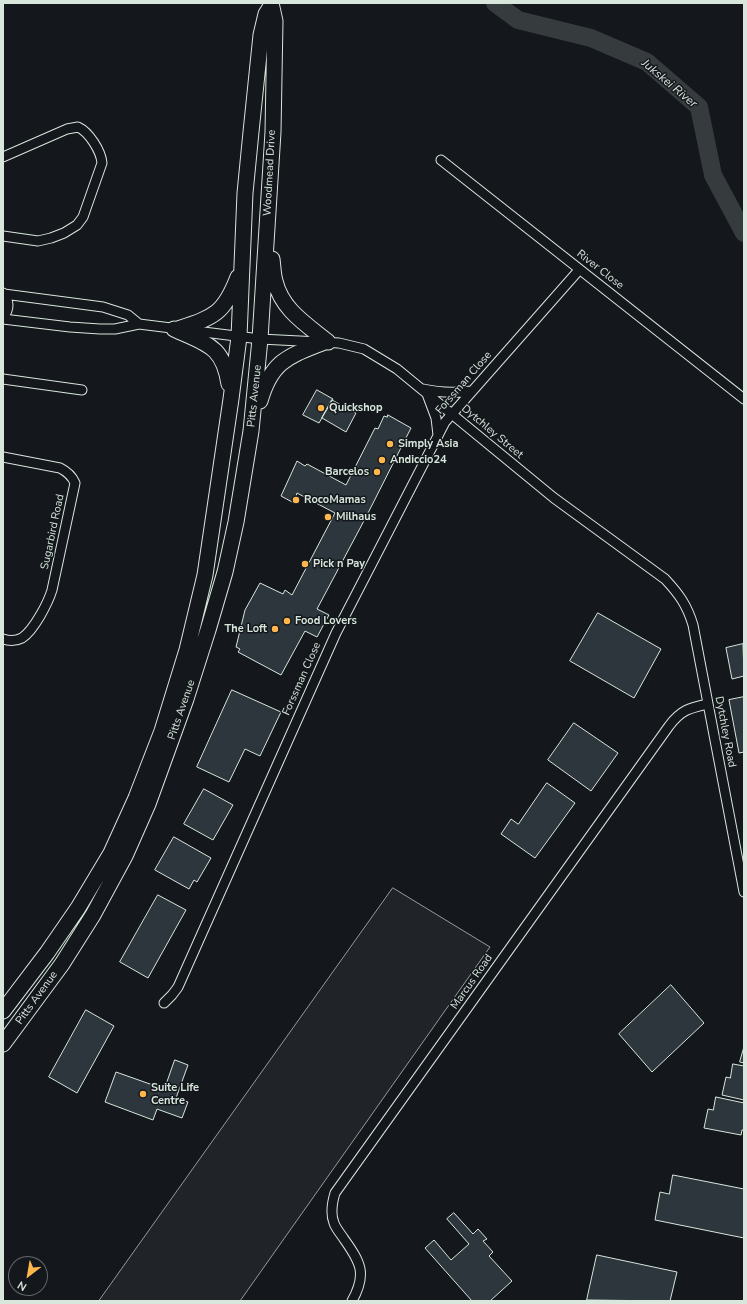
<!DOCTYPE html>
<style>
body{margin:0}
#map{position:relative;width:747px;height:1304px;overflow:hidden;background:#14181c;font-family:"Nunito Sans",sans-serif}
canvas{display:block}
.frame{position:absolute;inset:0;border:4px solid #d8e6dc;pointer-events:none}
.north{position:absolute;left:8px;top:1256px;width:40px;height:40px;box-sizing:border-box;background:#14181c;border:1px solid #626a69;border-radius:50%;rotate:211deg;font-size:11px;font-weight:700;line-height:16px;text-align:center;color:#d8e6dc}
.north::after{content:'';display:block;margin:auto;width:14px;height:18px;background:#ffb74d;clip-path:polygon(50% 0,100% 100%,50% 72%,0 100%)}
</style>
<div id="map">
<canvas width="747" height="1304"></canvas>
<div class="frame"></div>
<div class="north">N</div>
</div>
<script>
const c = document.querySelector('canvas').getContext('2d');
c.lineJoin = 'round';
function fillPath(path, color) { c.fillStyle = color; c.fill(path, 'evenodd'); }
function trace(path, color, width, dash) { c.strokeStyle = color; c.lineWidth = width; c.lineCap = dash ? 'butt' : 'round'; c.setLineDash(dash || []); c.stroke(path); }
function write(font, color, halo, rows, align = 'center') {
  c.font = font + ' "Nunito Sans",sans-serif'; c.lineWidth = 3; c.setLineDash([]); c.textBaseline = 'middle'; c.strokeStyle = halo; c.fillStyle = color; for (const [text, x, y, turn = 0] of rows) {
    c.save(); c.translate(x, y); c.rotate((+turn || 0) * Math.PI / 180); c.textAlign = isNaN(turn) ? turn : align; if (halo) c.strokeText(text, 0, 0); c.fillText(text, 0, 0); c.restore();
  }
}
const green = new Path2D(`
 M 393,888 L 490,947 L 240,1301 L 99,1301 Z`);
fillPath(green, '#202428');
trace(green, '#939e99', 1);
trace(new Path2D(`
 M 495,3 L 518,20 L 591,38 L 647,62 L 699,107 L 713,175 L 744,233`), '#363b3e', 18);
const building = new Path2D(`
 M 317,390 L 333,399 L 319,423 L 303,415 Z
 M 332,400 L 356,413 L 346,432 L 322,418 Z
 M 388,415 L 411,428 L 366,517 L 317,609 L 329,615 L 317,637 L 305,631 L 281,675 L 238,652 L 240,649 L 236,647 L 245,610 L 260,583 L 283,594 L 285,590 L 292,595 L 335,513 L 297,493 L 294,503 L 281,496 L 297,461 L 305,466 L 307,464 L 346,485 L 375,428 L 378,429 L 384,416 L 387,417 Z
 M 598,613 L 661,649 L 634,698 L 570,661 Z
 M 743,644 L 744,676 L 732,679 L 726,648 Z
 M 232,690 L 281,712 L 260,756 L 245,749 L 229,782 L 197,767 Z
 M 744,697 L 744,752 L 739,753 L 729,700 Z
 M 574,723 L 618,753 L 591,791 L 548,760 Z
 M 547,783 L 575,803 L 535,858 L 501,834 L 511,819 L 518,824 Z
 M 204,789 L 233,805 L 213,840 L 184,824 Z
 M 174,837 L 211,858 L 197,882 L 194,880 L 189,889 L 155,870 Z
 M 158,895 L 186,910 L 148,978 L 120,962 Z
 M 671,985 L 704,1023 L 652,1072 L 619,1034 Z
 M 86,1010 L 114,1026 L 77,1093 L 49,1077 Z
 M 744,1047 L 744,1063 L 740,1062 Z
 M 175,1060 L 188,1065 L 176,1098 L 188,1102 L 182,1118 L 157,1109 L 153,1120 L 105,1102 L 116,1072 L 164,1089 Z
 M 733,1064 L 744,1066 L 744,1100 L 722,1095 L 726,1077 L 730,1078 Z
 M 716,1097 L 744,1103 L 744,1130 L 742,1130 L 741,1135 L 704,1128 L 708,1109 L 713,1110 Z
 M 673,1175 L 744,1189 L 744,1238 L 655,1220 L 660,1192 L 669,1194 Z
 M 454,1213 L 473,1234 L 478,1229 L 487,1239 L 483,1241 L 493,1252 L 489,1256 L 512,1281 L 490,1301 L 472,1301 L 425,1248 L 434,1240 L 451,1260 L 469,1244 L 447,1219 Z
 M 597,1255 L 677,1272 L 670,1301 L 587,1300 Z`);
fillPath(building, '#2c363c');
trace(building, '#d8e6dc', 1);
const street = new Path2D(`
 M 3,157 L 67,129 L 78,127 C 89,132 101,151 102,163 L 83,217 L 77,225 L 64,233 L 51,238 L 38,241 L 3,236
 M 441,160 L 744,399
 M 3,293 C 9,301 10,309 3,317
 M 4,294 L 103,307 L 128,315 L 139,324
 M 3,319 L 70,327 L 100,329 L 115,329 L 139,324 L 260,339 L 339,343 L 364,349 L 397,369 L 554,498 L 665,579 C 679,594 687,605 693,625 L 744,892
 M 3,379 L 82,390
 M 423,389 C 440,393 455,393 472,391
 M 427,394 L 436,418 L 438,435
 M 3,457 L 60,468 C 68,472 72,476 75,483 L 52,590 C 48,603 34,630 22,638 C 16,641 9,641 3,639
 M 164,1003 L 172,995 L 178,987 L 336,633 L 445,422 L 579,270
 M 352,1301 C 367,1274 361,1263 344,1239 C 341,1234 336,1229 334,1223 C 330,1213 332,1203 335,1193 L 669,726 C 681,710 689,708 708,704`);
const primary = new Path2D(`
 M 272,259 C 273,266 273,274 275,281 C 282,310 306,324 328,342
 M 174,329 C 206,344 223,345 229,384
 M 178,329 C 214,317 224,314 238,277
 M 260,401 C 272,359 290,356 327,341
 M 3,1011 L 47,953 L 78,908 L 111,853 L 136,798 L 162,731 L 187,650 L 205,575 L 231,399 L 239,337 L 245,193 L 251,132 L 261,35 L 266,14 L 271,6
 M 3,1044 L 62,964 L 93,915 L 125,856 L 148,804 L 186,699 L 208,630 L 225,572 L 236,522 L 251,431 L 260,339 L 273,132 L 275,21 L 271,3`);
trace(street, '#d8e6dc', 11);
trace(primary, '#d8e6dc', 17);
trace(street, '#14181c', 9);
trace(primary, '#14181c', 15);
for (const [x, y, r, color] of [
 [321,408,4,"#ffb74d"],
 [390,444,4,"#ffb74d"],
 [382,460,4,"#ffb74d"],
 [377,472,4,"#ffb74d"],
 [296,500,4,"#ffb74d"],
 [328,517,4,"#ffb74d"],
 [305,564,4,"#ffb74d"],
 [287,621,4,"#ffb74d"],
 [275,629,4,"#ffb74d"],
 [143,1094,4,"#ffb74d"]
]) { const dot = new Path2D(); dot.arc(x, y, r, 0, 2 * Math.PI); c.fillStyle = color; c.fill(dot); trace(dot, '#14181c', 1.5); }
write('11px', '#d8e6dc', '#14181c', [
 ["Woodmead Drive",270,173,-87],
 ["River Close",600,270,38],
 ["Forssman Close",464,383,-49],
 ["Pitts Avenue",255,396,-84],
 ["Dytchley Street",492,432,40],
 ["Sugarbird Road",53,532,-78],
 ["Forssman Close",302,679,-66],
 ["Pitts Avenue",182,710,-71],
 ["Dytchley Road",725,732,79],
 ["Marcus Road",472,982,-55],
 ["Pitts Avenue",37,998,-54]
]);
write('bold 11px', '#d8e6dc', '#14181c', [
 ["Quickshop",329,408],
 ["Simply Asia",398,444],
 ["Andiccio24",390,460],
 ["Barcelos",369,472,"right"],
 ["RocoMamas",304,500],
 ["Milhaus",336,517],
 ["Pick n Pay",313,564],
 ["Food Lovers",295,621],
 ["The Loft",267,629,"right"],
 ["Suite Life",151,1088],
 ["Centre",151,1101]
], 'left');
write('italic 12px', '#d8e6dc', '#14181c', [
 ["Jukskei River",669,84,40]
]);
</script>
